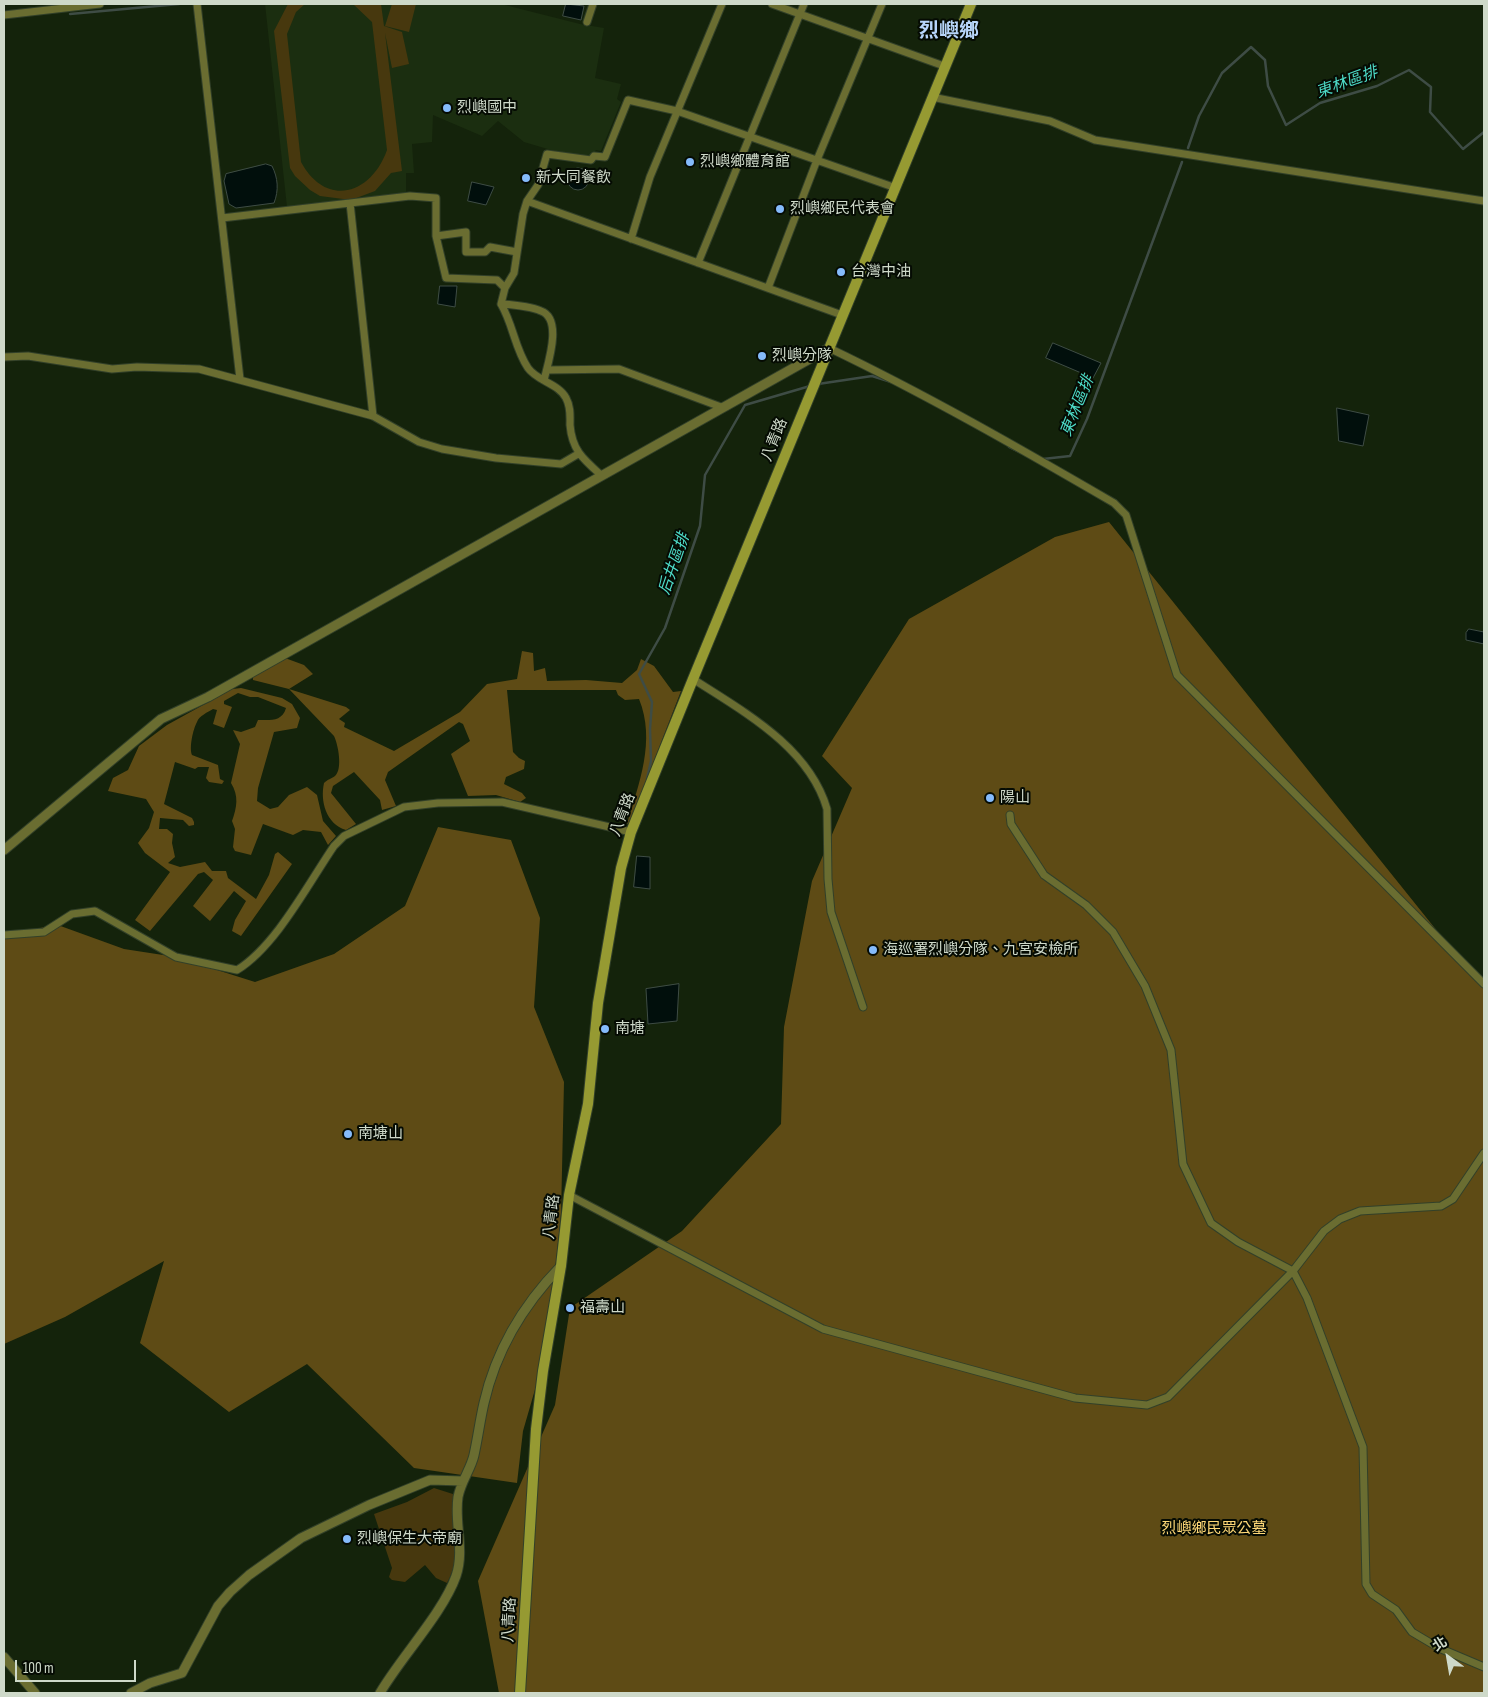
<!DOCTYPE html>
<meta charset="utf-8">
<style>
body{margin:0}
#map{position:relative;width:1488px;height:1697px;overflow:hidden;background:#14230b;font-family:"Sofia Sans Condensed","Noto Sans TC",sans-serif}
canvas{display:block}
.frame{position:absolute;inset:0;border:5px solid #ced9c9;pointer-events:none}
.north{position:absolute;left:1423px;top:1632px;width:50px;height:50px;-webkit-text-stroke:4px #050b03;paint-order:stroke;rotate:328deg;font-size:14px;font-weight:700;line-height:20px;text-align:center;color:#ced9c9}
.north::after{content:'';display:block;margin:auto;width:18px;height:22px;background:#ced9c9;clip-path:polygon(50% 0,100% 100%,50% 72%,0 100%)}
.scale{position:absolute;left:15px;top:1660px;width:121px;height:22px;box-sizing:border-box;border:2px solid #ced9c9;border-top:0;padding-left:6px;font-size:15px;line-height:18px;white-space:nowrap;color:#ced9c9;-webkit-text-stroke:4px #050b03;paint-order:stroke}
</style>
<div id="map">
<canvas width="1488" height="1697"></canvas>
<div class="frame"></div>
<div class="north">北</div>
<div class="scale">100 m</div>
</div>
<script>
const c = document.querySelector('canvas').getContext('2d');
c.lineJoin = 'round';
function fillPath(path, color) { c.fillStyle = color; c.fill(path, 'evenodd'); }
function trace(path, color, width, dash) { c.strokeStyle = color; c.lineWidth = width; c.lineCap = dash ? 'butt' : 'round'; c.setLineDash(dash || []); c.stroke(path); }
function write(font, color, halo, rows, align = 'center') {
  c.font = font + ' "Sofia Sans Condensed","Noto Sans TC",sans-serif'; c.lineWidth = 4; c.setLineDash([]); c.textBaseline = 'middle'; c.strokeStyle = halo; c.fillStyle = color; for (const [text, x, y, turn = 0] of rows) {
    c.save(); c.translate(x, y); c.rotate((+turn || 0) * Math.PI / 180); c.textAlign = isNaN(turn) ? turn : align; if (halo) c.strokeText(text, 0, 0); c.fillText(text, 0, 0); c.restore();
  }
}
fillPath(new Path2D(`
 M 265,4 L 501,4 L 580,24 L 604,28 L 595,78 L 621,84 L 617,99 L 621,102 L 601,151 L 596,150 L 590,157 L 551,150 L 524,142 L 498,121 L 482,136 L 433,115 L 432,142 L 412,144 L 414,173 L 406,173 L 406,194 L 287,207 Z`), '#1b2e10');
fillPath(new Path2D(`
 M 288,4 L 305,4 L 296,12 L 287,34 L 301,162 C 326,208 371,195 387,150 L 372,22 L 353,4 L 381,4 L 384,26 L 402,32 L 409,64 L 392,68 L 385,33 L 402,171 L 391,173 L 375,191 L 351,200 L 320,196 L 310,190 L 295,176 L 290,168 L 274,31 Z
 M 392,4 L 416,4 L 409,32 L 385,26 Z
 M 434,1488 L 456,1495 C 456,1524 462,1557 447,1583 L 436,1578 L 425,1565 L 405,1582 L 392,1580 L 389,1577 L 392,1568 L 374,1514 L 407,1502 Z`), '#47380e');
fillPath(new Path2D(`
 M 1109,522 L 1462,962 L 1484,984 L 1484,1693 L 499,1693 L 478,1581 L 555,1405 L 570,1308 L 682,1231 L 781,1124 L 784,1027 L 812,881 L 852,788 L 822,756 L 909,619 L 1055,537 Z
 M 522,651 L 533,653 L 534,671 L 545,668 L 547,681 L 586,680 L 622,683 L 637,670 L 641,659 L 654,666 L 673,692 L 681,691 L 630,823 L 627,824 C 639,783 656,741 639,699 L 625,700 L 618,695 L 616,690 L 507,690 L 513,752 L 519,758 L 525,761 L 524,769 L 506,777 L 504,784 L 522,793 L 526,798 L 520,802 L 496,795 L 468,796 L 451,754 L 470,741 L 463,724 L 459,722 L 388,772 L 385,780 L 396,806 L 382,810 L 380,800 L 354,772 L 333,786 L 331,793 L 356,824 L 346,830 C 326,824 320,801 324,783 C 328,779 331,779 335,776 C 343,769 338,744 334,736 L 289,689 L 253,680 L 253,676 L 285,658 L 304,665 L 313,674 L 289,689 L 346,707 L 350,710 L 339,719 L 345,723 L 344,727 L 394,751 L 460,712 L 487,684 L 517,679 Z
 M 241,688 L 282,698 L 292,704 L 300,718 L 297,728 L 274,732 L 258,788 L 257,801 L 270,809 L 278,807 L 289,795 L 307,787 L 317,795 L 323,821 L 336,836 L 328,845 L 321,832 L 303,830 L 293,835 L 263,824 L 251,855 L 235,851 L 233,847 L 235,829 L 232,821 C 237,807 239,796 231,783 L 240,744 L 233,730 L 241,732 L 255,727 L 258,720 C 270,720 282,722 286,708 L 258,697 L 250,697 L 238,693 L 224,701 L 224,704 L 232,707 L 224,728 L 213,724 L 217,710 L 213,709 C 208,712 199,716 197,722 C 193,729 189,748 192,755 L 218,765 L 220,779 L 224,781 L 222,784 L 209,782 L 206,778 L 209,767 L 198,767 L 195,769 L 175,762 L 164,804 L 192,818 L 194,822 L 194,825 L 189,826 L 183,820 L 160,818 L 159,829 L 167,829 L 173,834 L 172,843 L 175,857 L 168,863 L 180,867 L 205,862 L 212,871 L 226,871 L 228,878 L 256,899 L 269,875 L 275,854 L 278,852 L 292,864 L 241,936 L 232,931 L 235,920 L 246,901 L 234,891 L 210,921 L 193,906 L 213,880 L 204,872 L 198,874 L 150,931 L 135,920 L 170,872 L 145,853 L 138,843 L 149,828 L 154,812 L 146,799 L 108,791 L 113,778 L 128,770 L 139,746 L 167,725 L 232,689 Z
 M 438,827 L 511,840 L 540,918 L 534,1007 L 564,1082 L 561,1214 L 547,1348 L 523,1431 L 517,1483 L 414,1468 L 307,1364 L 229,1412 L 140,1343 L 164,1261 L 65,1317 L 4,1344 L 4,938 L 55,924 L 124,949 L 176,957 L 255,982 L 334,954 L 405,906 Z`), '#5e4b15');
const water = new Path2D(`
 M 566,4 L 584,6 L 581,20 L 563,16 Z
 M 266,164 L 272,166 C 278,178 279,190 274,203 L 236,208 L 229,204 L 224,181 L 226,174 Z
 M567 179a11 11 0 1 1 22 0a11 11 0 1 1-22 0Z
 M 472,182 L 494,187 L 486,205 L 468,201 Z
 M 440,286 L 457,286 L 455,307 L 438,304 Z
 M 1053,343 L 1101,363 L 1093,378 L 1046,358 Z
 M 1337,408 L 1369,415 L 1363,446 L 1339,441 Z
 M 1469,629 L 1484,632 L 1484,644 L 1466,640 L 1466,633 Z
 M 637,856 L 650,857 L 650,889 L 634,887 Z
 M 679,984 L 677,1021 L 648,1024 L 646,989 Z`);
fillPath(water, '#010f0c');
trace(water, '#3e4c45', 1);
trace(new Path2D(`
 M 70,14 L 179,4
 M 1188,148 L 1199,116 L 1222,73 L 1251,47 L 1265,60 L 1268,86 L 1286,125 L 1320,103 L 1377,86 L 1409,70 L 1431,87 L 1430,112 L 1463,149 L 1484,132
 M 818,384 L 872,376 L 891,382
 M 1009,447 L 1033,459
 M 1043,459 L 1070,456 L 1087,419 L 1182,162
 M 647,779 L 651,761 L 650,729 L 652,702 L 639,674 L 665,628 L 700,526 L 705,475 L 745,405 L 810,386`), '#3e4c45', 2.5);
const minor = new Path2D(`
 M 197,4 L 240,379
 M 772,4 L 944,66
 M 4,15 L 100,4
 M 587,22 L 593,4
 M 932,97 L 1050,121 L 1095,140 L 1484,201
 M 527,201 L 842,315
 M 350,203 L 373,416
 M 222,218 L 410,196 L 436,198 L 436,236 L 446,278 L 497,280 L 505,288
 M 436,236 L 466,232 L 466,252 L 485,252 L 490,247 L 517,252
 M 631,239 L 650,177 L 722,4
 M 698,263 L 804,4
 M 768,288 L 817,160 L 882,4
 M 501,304 C 514,305 529,306 541,311 C 563,319 548,363 544,380
 M 829,348 C 927,395 1021,449 1114,503 L 1126,515 L 1177,675 L 1484,984
 M 4,357 L 28,356 L 112,369 L 137,367 L 199,369 L 373,416 L 419,442 L 442,449 L 496,458 L 561,464 L 578,454
 M 547,370 L 619,369 L 721,407
 M 601,475 C 583,459 572,450 570,425 C 570,416 571,407 566,398 C 559,384 537,381 528,368 C 515,349 513,324 501,304 L 505,288 L 514,273 L 523,214 L 527,201 L 538,185 L 547,154 L 591,160 L 594,156 L 605,157 L 628,100 L 677,111 L 896,188
 M 693,679 C 744,712 809,747 827,809 L 828,879 L 831,912 L 863,1007
 M 1010,815 L 1011,824 L 1044,875 L 1086,905 L 1113,932 L 1145,986 L 1171,1050 L 1183,1164 L 1211,1223 L 1238,1242 L 1293,1271 L 1307,1298 L 1363,1447 L 1366,1584 L 1372,1594 L 1396,1610 L 1412,1632 L 1439,1648 L 1484,1667
 M 4,935 L 44,932 L 72,914 L 95,911 L 176,957 L 237,970 C 276,946 308,884 334,846 L 344,836 L 404,807 L 438,803 L 502,802 L 631,832
 M 569,1195 L 823,1329 L 1075,1398 L 1147,1405 L 1168,1397 L 1175,1390 L 1293,1271 L 1324,1231 L 1340,1219 L 1360,1211 L 1441,1206 L 1453,1199 L 1484,1153`);
const tertiary = new Path2D(`
 M 4,850 L 161,719 L 208,697 L 829,348
 M 4,1657 L 35,1693
 M 131,1693 L 150,1683 L 182,1673 L 218,1606 L 230,1592 L 249,1575 L 301,1538 L 369,1505 L 430,1480 L 463,1481
 M 380,1693 C 401,1657 443,1613 456,1576 C 465,1550 454,1523 458,1497 C 461,1481 471,1469 474,1455 C 478,1437 480,1420 484,1403 C 496,1350 524,1304 561,1266`);
const secondary = new Path2D(`
 M 520,1693 L 536,1429 L 543,1371 L 561,1266 L 569,1195 L 588,1104 L 598,1003 L 621,868 L 631,832 L 693,679 L 971,4`);
trace(minor, '#324029', 9);
trace(tertiary, '#324029', 11);
trace(secondary, '#324029', 12);
trace(minor, '#6a6d31', 7);
trace(tertiary, '#6a6d31', 9);
trace(secondary, '#969a32', 10);
for (const [x, y, r, color] of [
 [447,108,5,"#85bbfb"],
 [690,162,5,"#85bbfb"],
 [526,178,5,"#85bbfb"],
 [780,209,5,"#85bbfb"],
 [841,272,5,"#85bbfb"],
 [762,356,5,"#85bbfb"],
 [990,798,5,"#85bbfb"],
 [873,950,5,"#85bbfb"],
 [605,1029,5,"#85bbfb"],
 [348,1134,5,"#85bbfb"],
 [570,1308,5,"#85bbfb"],
 [347,1539,5,"#85bbfb"]
]) { const dot = new Path2D(); dot.arc(x, y, r, 0, 2 * Math.PI); c.fillStyle = color; c.fill(dot); trace(dot, '#050b03', 2); }
write('15px', '#ced9c9', '#050b03', [
 ["烈嶼國中",457,108],
 ["烈嶼鄉體育館",700,162],
 ["新大同餐飲",536,178],
 ["烈嶼鄉民代表會",790,209],
 ["台灣中油",851,272],
 ["烈嶼分隊",772,356],
 ["陽山",1000,798],
 ["海巡署烈嶼分隊、九宮安檢所",883,950],
 ["南塘",615,1029],
 ["南塘山",358,1134],
 ["福壽山",580,1308],
 ["烈嶼保生大帝廟",357,1539]
], 'left');
write('15px', '#ced9c9', '#050b03', [
 ["八青路",775,440,-68],
 ["八青路",623,815,-69],
 ["八青路",552,1217,-83],
 ["八青路",510,1620,-87]
]);
write('15px', '#fed877', '#050b03', [
 ["烈嶼鄉民眾公墓",1214,1529]
]);
write('italic 16px', '#4ddac7', '#050b03', [
 ["東林區排",1347,83,-20],
 ["東林區排",1078,406,-68],
 ["后井區排",675,564,-71]
]);
write('bold 20px', '#b7d5fa', '#050b03', [
 ["烈嶼鄉",949,32]
]);
</script>
